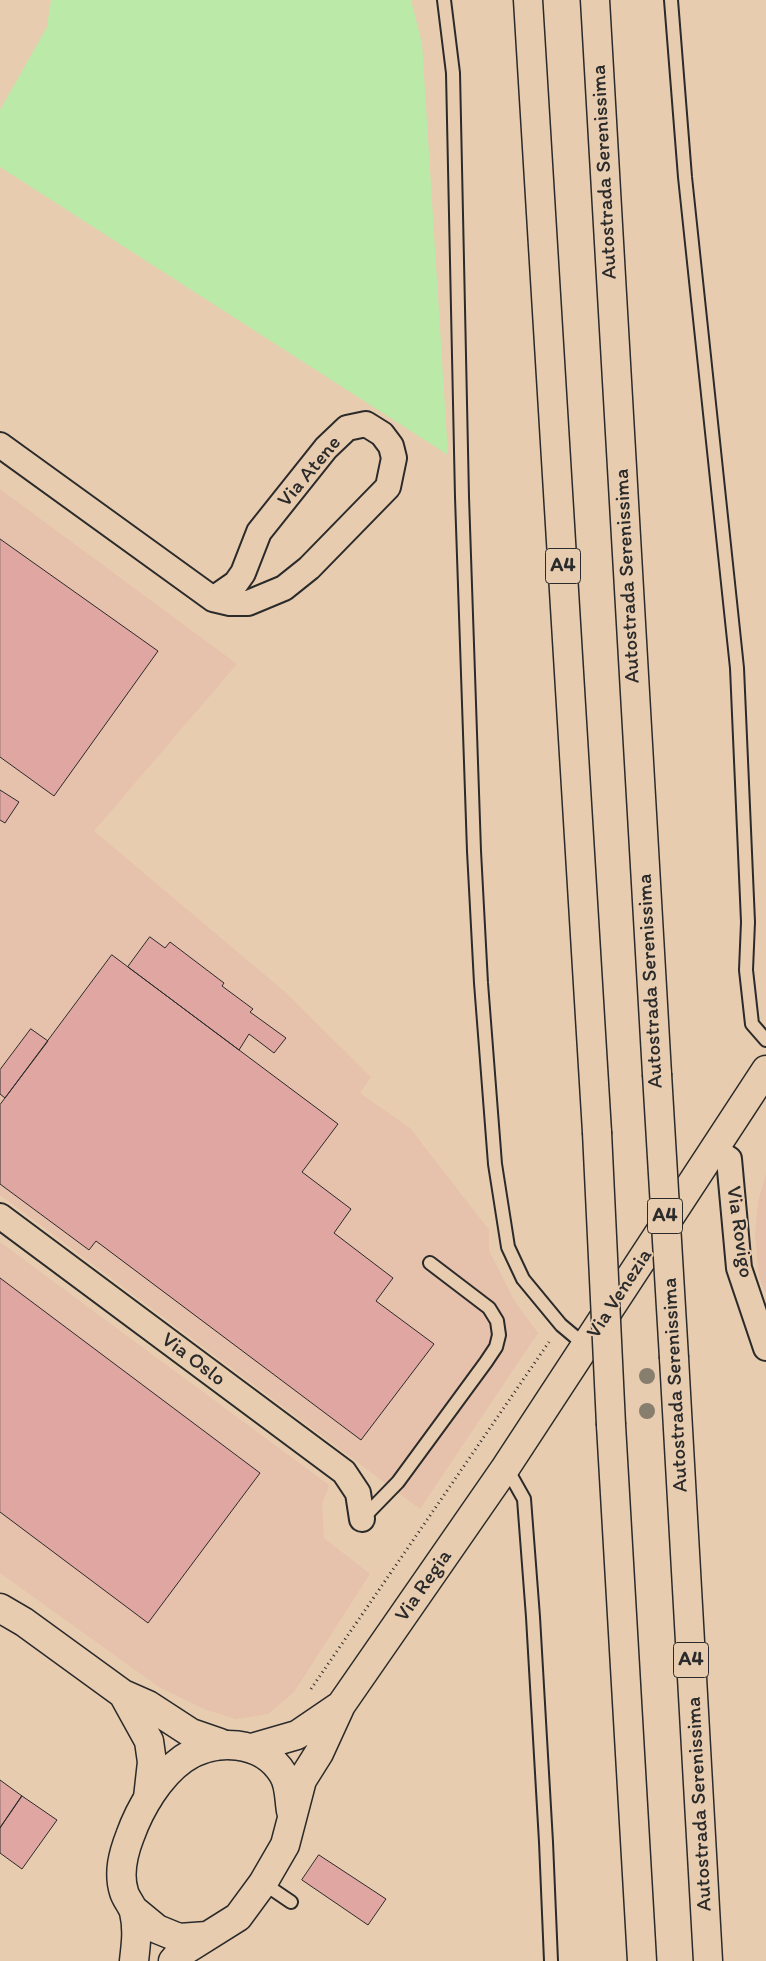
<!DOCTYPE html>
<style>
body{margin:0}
canvas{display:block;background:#e8ccaf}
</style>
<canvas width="766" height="1961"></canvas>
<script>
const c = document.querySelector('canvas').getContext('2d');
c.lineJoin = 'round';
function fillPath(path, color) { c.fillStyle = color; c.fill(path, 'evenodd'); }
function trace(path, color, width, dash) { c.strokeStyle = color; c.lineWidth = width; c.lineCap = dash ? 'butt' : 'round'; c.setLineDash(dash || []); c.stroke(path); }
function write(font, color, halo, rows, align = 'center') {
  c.font = font + ' Itim,sans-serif'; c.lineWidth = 4; c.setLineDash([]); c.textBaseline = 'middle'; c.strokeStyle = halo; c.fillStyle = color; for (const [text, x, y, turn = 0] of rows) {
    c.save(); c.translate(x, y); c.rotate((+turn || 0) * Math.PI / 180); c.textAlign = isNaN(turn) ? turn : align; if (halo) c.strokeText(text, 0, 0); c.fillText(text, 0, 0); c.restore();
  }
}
fillPath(new Path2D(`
 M 0,489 L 237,664 L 94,831 L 285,992 L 371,1077 L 360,1093 L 410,1128 L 489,1230 L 489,1251 L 514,1300 L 538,1333 L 420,1509 L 0,1195 Z
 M 766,1174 L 766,1294 L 759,1277 L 755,1234 L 758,1202 Z
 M 0,1242 L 329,1485 L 322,1504 L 324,1538 L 370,1574 L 294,1692 L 268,1714 L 236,1719 L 204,1709 L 159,1687 L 0,1573 Z`), '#e6c1ab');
fillPath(new Path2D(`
 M 51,0 L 411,0 L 422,43 L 448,455 L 0,167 L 0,110 L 47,27 Z`), '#bae9a8');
const building = new Path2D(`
 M 0,539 L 158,651 L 54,796 L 0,757 Z
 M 0,790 L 19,802 L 5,823 L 0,820 Z
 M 150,937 L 165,948 L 170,942 L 224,983 L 222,986 L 253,1009 L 250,1012 L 286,1038 L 274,1053 L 249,1034 L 239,1050 L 128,967 Z
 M 112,955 L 338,1124 L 302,1172 L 351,1209 L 334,1233 L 393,1278 L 376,1301 L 434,1344 L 361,1440 L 96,1241 L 89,1250 L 0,1184 L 0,1105 Z
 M 31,1029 L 48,1041 L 5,1098 L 0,1094 L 0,1070 Z
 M 0,1278 L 260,1473 L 148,1623 L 0,1512 Z
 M 0,1780 L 22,1796 L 0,1828 Z
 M 22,1796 L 57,1820 L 22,1869 L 0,1853 L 0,1828 Z
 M 319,1855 L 386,1899 L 368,1925 L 302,1880 Z`);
fillPath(building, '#e0a6a2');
trace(building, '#2b2b2b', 1);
const service = new Path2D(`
 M 444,0 L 453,73 L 462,497 L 474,851 L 481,983 L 495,1164 L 508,1247 L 523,1279 L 561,1325 L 586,1346
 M 671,0 L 685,177 L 737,668 L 748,922 L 746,970 L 752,1024 L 766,1040
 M 506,1467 L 524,1499 L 533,1617 L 546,1842 L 551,1961
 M 362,1519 L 398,1482 L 486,1362 L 496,1347 L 499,1335 L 497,1321 L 489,1308 L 430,1263
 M 263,1883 L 291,1902`);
const minor = new Path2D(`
 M 0,445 L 213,599 L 230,603 L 248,603 L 284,588 L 309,568 L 388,487 L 394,458 L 391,446 L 382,434 L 366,424 L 347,428 L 326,448 L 259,532 L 243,573 L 236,583 L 213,599
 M 715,1150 L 729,1159 L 739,1268 L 766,1348
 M 0,1216 L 344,1472 L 358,1493 L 362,1519`);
const tertiary = new Path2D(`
 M 0,1608 L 24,1622 L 123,1694 L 148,1705 L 191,1733 L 220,1743
 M 123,1694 L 149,1741 L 152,1762 L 148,1798`);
const primary = new Path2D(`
 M 252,1748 L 297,1735 L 341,1705
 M 134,1910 L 157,1929 L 179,1938 L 207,1936
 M 134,1961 C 136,1944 138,1929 134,1912 C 132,1905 126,1899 124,1892 C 118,1873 123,1854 130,1836 C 140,1808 159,1776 183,1759 C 214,1737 263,1740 283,1774 C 290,1785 289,1800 291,1811
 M 173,1961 L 179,1954 L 238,1917 L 263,1883 L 285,1845 L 302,1780 L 319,1753 L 341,1705 L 506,1467 L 766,1070`);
const motorway = new Path2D(`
 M 528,0 L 597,1132
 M 595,0 L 657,1074
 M 674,1358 L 708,1961
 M 611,1425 L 642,1961`);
trace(service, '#2b2b2b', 16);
trace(minor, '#2b2b2b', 28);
trace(tertiary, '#2b2b2b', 31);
trace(primary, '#2b2b2b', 31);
trace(motorway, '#2b2b2b', 31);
trace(new Path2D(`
 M 311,1689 L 549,1342`), '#2b2b2b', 3, [1, 4]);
trace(service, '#e8ccaf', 12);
trace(minor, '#e8ccaf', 24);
trace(tertiary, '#e8ccaf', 28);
trace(primary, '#e8ccaf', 28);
trace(motorway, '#e8ccaf', 28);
const motorwayBridge = new Path2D(`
 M 657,1074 L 674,1358
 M 597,1132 L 611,1425`);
trace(motorwayBridge, '#2b2b2b', 31, []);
trace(motorwayBridge, '#e8ccaf', 28);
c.fillStyle = '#887e6e';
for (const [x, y] of [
 [647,1376],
 [647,1411]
]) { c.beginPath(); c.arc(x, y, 8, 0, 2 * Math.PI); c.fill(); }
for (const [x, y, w] of [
 [563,566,35],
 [665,1216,35],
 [691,1660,35]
]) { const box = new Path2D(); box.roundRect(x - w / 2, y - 17.5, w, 35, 4); c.fillStyle = '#e8ccaf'; c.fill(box); trace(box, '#2b2b2b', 1); }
write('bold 20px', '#2b2b2b', null, [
 ["A4",563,566],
 ["A4",665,1216],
 ["A4",691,1660]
]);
write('21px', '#2b2b2b', '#e8ccaf', [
 ["Autostrada Serenissima",605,172,-93],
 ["Via Atene",310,472,-50],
 ["Autostrada Serenissima",628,576,-93],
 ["Autostrada Serenissima",651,981,-93],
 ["Via Rovigo",739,1232,82],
 ["Via Venezia",620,1294,-57],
 ["Via Oslo",193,1360,37],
 ["Autostrada Serenissima",676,1385,-93],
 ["Via Regia",424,1586,-55],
 ["Autostrada Serenissima",700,1804,-93]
]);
</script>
